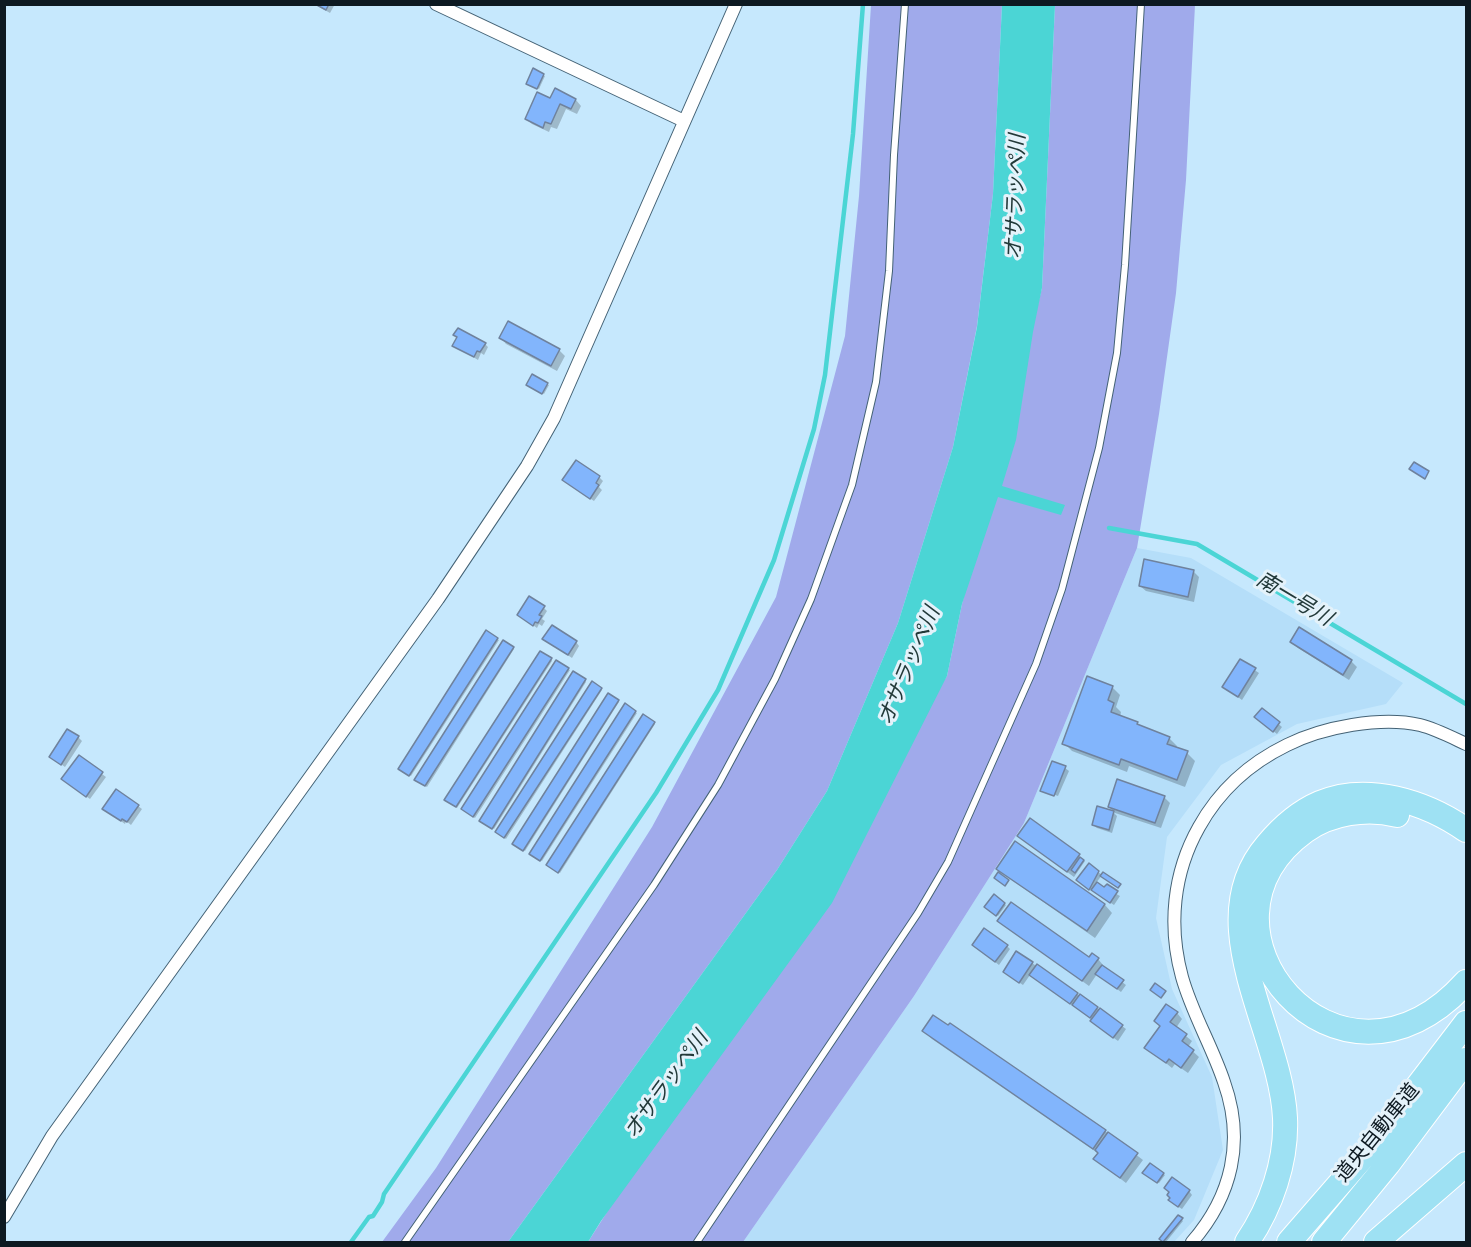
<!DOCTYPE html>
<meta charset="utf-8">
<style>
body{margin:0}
#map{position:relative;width:1471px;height:1247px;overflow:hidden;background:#c6e8fd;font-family:Spectral,serif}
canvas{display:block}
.frame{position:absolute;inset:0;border:6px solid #0d1921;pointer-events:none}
</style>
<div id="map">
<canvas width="1471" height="1247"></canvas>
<div class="frame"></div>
</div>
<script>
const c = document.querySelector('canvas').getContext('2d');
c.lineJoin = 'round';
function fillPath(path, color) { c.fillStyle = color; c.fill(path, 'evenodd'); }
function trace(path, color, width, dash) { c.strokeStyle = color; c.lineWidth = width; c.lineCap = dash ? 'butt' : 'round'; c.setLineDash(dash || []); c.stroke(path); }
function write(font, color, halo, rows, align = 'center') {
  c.font = font + ' Spectral,"Noto Sans JP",serif'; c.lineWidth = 6; c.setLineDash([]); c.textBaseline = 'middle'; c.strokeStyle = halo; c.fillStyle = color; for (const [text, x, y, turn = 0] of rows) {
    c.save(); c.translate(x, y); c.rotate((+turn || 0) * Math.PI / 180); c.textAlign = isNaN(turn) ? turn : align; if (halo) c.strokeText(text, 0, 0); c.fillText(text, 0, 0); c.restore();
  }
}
fillPath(new Path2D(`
 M 1137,548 L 1191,558 L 1403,683 L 1386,704 L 1297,724 L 1221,765 L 1167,837 L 1156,918 L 1172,989 L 1212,1077 L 1223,1150 L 1194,1220 L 1174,1242 L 743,1242 L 914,996 L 1024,823 Z`), '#b5def9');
fillPath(new Path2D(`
 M 871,5 L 1002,5 L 993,194 L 977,326 L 953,447 L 898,623 L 827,791 L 777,870 L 508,1242 L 382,1242 L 436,1168 L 652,827 L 776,597 L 845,336 L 859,196 Z
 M 1055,5 L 1195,5 L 1186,180 L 1176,293 L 1159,414 L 1137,548 L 1024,823 L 914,996 L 743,1242 L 588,1242 L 947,676 L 962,604 L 1042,288 Z`), '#a0aaeb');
fillPath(new Path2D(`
 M 1002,5 L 1055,5 L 1042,288 L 1033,332 L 1016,440 L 1002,486 L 1065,505 L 1061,515 L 998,497 L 962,604 L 947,676 L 832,903 L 601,1221 L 588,1242 L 508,1242 L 777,870 L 827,791 L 898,623 L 953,447 L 977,327 L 993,194 Z`), '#4bd5d5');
fillPath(new Path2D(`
 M 314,4 L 335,4 L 330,13 Z
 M 543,75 L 545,76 L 539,89 L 529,85 Z
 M 551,100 L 576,100 L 581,106 L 577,114 L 566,109 L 557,129 L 551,127 L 549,132 L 532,124 L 526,119 Z
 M 509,323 L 559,350 L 565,356 L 557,371 L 506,344 L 501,338 Z
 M 458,338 L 485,344 L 488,347 L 484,355 L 481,353 L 478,360 L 454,345 Z
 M 547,384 L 549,385 L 544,394 L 529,386 Z
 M 599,477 L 603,481 L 599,487 L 602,490 L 594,501 L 568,484 Z
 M 1193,571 L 1199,577 L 1194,602 L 1146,591 L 1140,586 Z
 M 544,608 L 547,611 L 542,619 L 545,621 L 542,626 L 539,624 L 537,628 L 519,615 Z
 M 1300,629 L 1351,661 L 1357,667 L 1349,680 L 1298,648 L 1292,642 Z
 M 497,639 L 499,640 L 411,776 L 401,770 Z
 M 548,642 L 576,642 L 579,646 L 572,658 Z
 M 513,648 L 514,649 L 427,787 L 418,781 Z
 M 551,659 L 552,661 L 457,808 L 447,801 Z
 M 1241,661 L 1259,673 L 1242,700 L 1224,687 Z
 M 568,669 L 570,670 L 475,818 L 464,811 Z
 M 585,680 L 586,682 L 494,829 L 483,822 Z
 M 1112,687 L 1120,695 L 1116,707 L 1121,712 L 1120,717 L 1137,723 L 1142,728 L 1169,738 L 1177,746 L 1176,748 L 1187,753 L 1195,761 L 1185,787 L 1129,766 L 1127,772 L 1072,751 L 1064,743 Z
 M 601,689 L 602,690 L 506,839 L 498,833 Z
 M 618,701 L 619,702 L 525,851 L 515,845 Z
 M 1262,710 L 1282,727 L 1277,734 L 1260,721 Z
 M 635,712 L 637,713 L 542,861 L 532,855 Z
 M 654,723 L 655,724 L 560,873 L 549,866 Z
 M 78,737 L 82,741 L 65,767 L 51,757 Z
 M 79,757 L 106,777 L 90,799 L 67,783 Z
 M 1065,768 L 1069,771 L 1058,796 L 1044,791 L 1044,793 L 1042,790 Z
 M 1164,797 L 1170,803 L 1161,828 L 1115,813 L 1109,807 Z
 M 138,806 L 142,809 L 131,825 L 126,821 L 125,824 L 108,812 Z
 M 1114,813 L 1117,816 L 1112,833 L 1097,828 L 1093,825 Z
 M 1030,820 L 1085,861 L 1074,877 L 1025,841 Z
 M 1016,844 L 1105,905 L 1112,913 L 1095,938 L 1006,876 L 998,868 Z
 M 1098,872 L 1102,875 L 1096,883 L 1120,896 L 1114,905 L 1082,884 Z
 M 994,896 L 1006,905 L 998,916 L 986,907 Z
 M 999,921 L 1089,959 L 1098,959 L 1103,965 L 1102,967 L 1126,985 L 1121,992 L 1097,974 L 1089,986 Z
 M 1007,946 L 1010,949 L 999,965 L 977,948 Z
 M 1032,963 L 1122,1026 L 1126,1029 L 1118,1041 L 1096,1025 L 1093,1020 L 1030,975 L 1023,985 L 1008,975 Z
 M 1177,1013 L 1182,1019 L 1176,1028 L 1192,1041 L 1188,1047 L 1199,1057 L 1188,1073 L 1175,1064 L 1172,1068 L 1146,1047 Z
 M 924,1031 L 1105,1131 L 1143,1160 L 1126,1183 L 1095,1159 L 1099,1154 L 932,1039 Z
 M 1150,1165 L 1165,1175 L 1159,1183 L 1145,1174 Z
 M 1189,1191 L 1192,1195 L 1182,1209 L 1174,1204 Z
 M 1179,1217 L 1183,1221 L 1166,1242 L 1161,1239 Z`), '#0003');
trace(new Path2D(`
 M 1109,528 L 1197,544 L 1466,704
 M 351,1242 L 369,1217 L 373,1216 L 382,1202 L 384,1194 L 656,793 L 718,690 L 774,560 L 814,429 L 825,375 L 853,134 L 863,4`), '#4bd5d5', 4.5);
const building = new Path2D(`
 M 315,4 L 329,4 L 326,10 Z
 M 533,68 L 544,74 L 537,89 L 526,84 Z
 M 555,88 L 576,99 L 571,109 L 560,104 L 551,124 L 545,122 L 543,128 L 525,119 L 537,92 L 550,98 Z
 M 508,321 L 560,349 L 551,366 L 499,338 Z
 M 458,328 L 486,343 L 480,352 L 477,351 L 474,357 L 452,346 L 457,337 L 453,335 Z
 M 532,374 L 548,383 L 542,394 L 526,385 Z
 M 576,460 L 600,476 L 596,483 L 599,485 L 590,499 L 562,480 Z
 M 1414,462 L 1429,471 L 1425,479 L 1409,469 Z
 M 1144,559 L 1194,570 L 1188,597 L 1139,586 Z
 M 529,596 L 545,606 L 539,615 L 542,616 L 538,623 L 535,622 L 533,626 L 517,615 Z
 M 552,625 L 577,641 L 568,655 L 542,639 Z
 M 1299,627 L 1352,660 L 1343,675 L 1290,642 Z
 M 486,630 L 498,638 L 409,776 L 398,769 Z
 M 503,640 L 514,647 L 425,786 L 414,780 Z
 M 540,651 L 552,658 L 456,807 L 444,800 Z
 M 1240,659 L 1256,668 L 1238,697 L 1222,687 Z
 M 556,660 L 569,668 L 473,817 L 461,809 Z
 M 573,671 L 586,679 L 492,829 L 479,821 Z
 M 1087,676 L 1113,686 L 1108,700 L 1114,703 L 1111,712 L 1138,722 L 1137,724 L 1170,737 L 1167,744 L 1188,751 L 1177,780 L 1121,759 L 1119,765 L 1062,744 Z
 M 592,681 L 602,688 L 504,838 L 495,832 Z
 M 608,693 L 619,700 L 523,851 L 512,844 Z
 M 625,703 L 636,711 L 540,861 L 529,854 Z
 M 1262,708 L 1280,722 L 1273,732 L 1254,717 Z
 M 643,714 L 655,722 L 558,873 L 546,865 Z
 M 67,729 L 79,736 L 61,765 L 49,757 Z
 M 79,755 L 103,772 L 86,797 L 61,779 Z
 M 1052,761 L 1066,766 L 1054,796 L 1040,791 Z
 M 1117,779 L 1165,796 L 1155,823 L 1108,807 Z
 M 116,789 L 139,805 L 127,822 L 122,819 L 121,821 L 102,809 Z
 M 1097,806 L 1114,811 L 1109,830 L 1092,825 Z
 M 1030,818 L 1080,854 L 1067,872 L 1017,836 Z
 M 1015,841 L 1105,904 L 1087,931 L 996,869 Z
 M 1080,857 L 1084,860 L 1075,873 L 1071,870 Z
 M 1089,863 L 1099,871 L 1089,890 L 1076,880 Z
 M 998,872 L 1009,880 L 1005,886 L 994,878 Z
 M 1103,872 L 1121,884 L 1118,888 L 1100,876 Z
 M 1097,882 L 1104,887 L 1107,884 L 1118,891 L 1110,903 L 1091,890 Z
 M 994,894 L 1005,903 L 996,916 L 984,907 Z
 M 1011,902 L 1089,957 L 1092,953 L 1099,958 L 1082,981 L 997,921 Z
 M 984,928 L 1008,945 L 995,962 L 972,945 Z
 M 1016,951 L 1033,962 L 1019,983 L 1003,972 Z
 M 1037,964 L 1078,993 L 1070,1004 L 1029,975 Z
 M 1102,965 L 1124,980 L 1117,989 L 1095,974 Z
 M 1155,983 L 1166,991 L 1161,998 L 1150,990 Z
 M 1080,994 L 1098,1007 L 1090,1018 L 1072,1005 Z
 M 1166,1004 L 1178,1012 L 1170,1022 L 1187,1034 L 1182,1041 L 1194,1050 L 1181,1068 L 1169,1059 L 1166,1063 L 1144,1048 L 1160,1026 L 1154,1021 Z
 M 1100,1008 L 1123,1025 L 1113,1038 L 1090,1021 Z
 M 933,1015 L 948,1025 L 950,1023 L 1106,1130 L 1093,1149 L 922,1031 Z
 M 1108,1132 L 1138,1153 L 1120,1178 L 1093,1159 L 1098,1153 L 1095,1150 Z
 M 1150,1163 L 1164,1173 L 1157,1183 L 1142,1173 Z
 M 1172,1177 L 1190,1190 L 1178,1207 L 1168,1200 L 1170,1198 L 1167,1195 L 1169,1192 L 1164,1188 Z
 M 1178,1215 L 1183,1218 L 1163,1242 L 1159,1239 Z`);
fillPath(building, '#82b5fc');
trace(building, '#6f829d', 1.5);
const service = new Path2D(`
 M 405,1242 L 654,885 L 718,785 L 775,679 L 811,599 L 852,485 L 876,382 L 889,271 L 894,155 L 905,4
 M 697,1242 L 918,913 L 948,862 L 1036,664 L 1062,589 L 1099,448 L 1117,353 L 1125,265 L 1141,4`);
const minor = new Path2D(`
 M 436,4 L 684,121
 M 4,1217 L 52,1136 L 438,599 L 527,466 L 554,418 L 736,4
 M 1192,1242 C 1232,1196 1245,1141 1224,1082 C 1212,1046 1192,1013 1182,977 C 1168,926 1173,873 1199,827 C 1219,791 1250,763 1287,745 C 1323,727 1381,716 1420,725 C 1436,729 1451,737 1466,744`);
const motorway = new Path2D(`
 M 1397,815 C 1367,807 1330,813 1305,831 C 1174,926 1338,1124 1466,982
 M 1247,1242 C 1271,1207 1287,1161 1285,1118 C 1281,1031 1200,923 1267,845 C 1282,827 1299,812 1320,803 C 1367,783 1426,802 1466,830
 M 1289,1242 L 1369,1150 L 1466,1023
 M 1324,1242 L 1388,1164 L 1466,1060
 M 1376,1242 L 1466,1164`);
trace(service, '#446275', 8);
trace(minor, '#446275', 14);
trace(motorway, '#fff', 26);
trace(service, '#fff', 6);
trace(minor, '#fff', 12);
trace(motorway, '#9ee1f3', 24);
write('20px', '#0d1921', '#e4f2fa', [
 ["道央自動車道",1379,1134,-51]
]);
write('italic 21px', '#223939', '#e4f2fa', [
 ["オサラッペ川",1018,197,-88],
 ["南一号川",1293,601,31],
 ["オサラッペ川",911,667,-67],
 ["オサラッペ川",668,1086,-54]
]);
</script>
